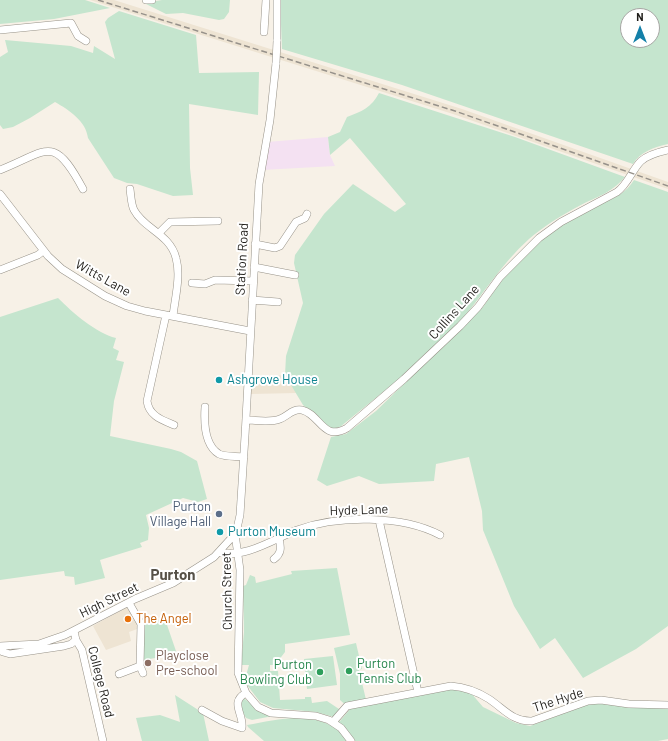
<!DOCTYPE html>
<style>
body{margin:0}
#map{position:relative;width:668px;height:741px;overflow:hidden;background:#f7f1e7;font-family:Barlow,sans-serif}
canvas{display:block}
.north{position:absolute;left:620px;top:8px;width:40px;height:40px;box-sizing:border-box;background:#fff;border:1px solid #a6a5a3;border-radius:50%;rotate:0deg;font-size:11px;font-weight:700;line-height:16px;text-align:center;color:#201e1a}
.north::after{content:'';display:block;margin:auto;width:14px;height:18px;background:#1480a9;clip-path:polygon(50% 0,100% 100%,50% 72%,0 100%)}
</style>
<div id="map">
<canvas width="668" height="741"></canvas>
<div class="north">N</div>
</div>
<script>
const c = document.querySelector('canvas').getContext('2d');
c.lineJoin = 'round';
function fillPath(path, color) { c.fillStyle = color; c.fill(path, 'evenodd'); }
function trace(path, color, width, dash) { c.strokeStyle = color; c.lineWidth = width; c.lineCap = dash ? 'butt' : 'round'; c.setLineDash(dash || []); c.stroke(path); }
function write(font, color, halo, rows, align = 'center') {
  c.font = font + ' Barlow,sans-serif'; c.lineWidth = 4; c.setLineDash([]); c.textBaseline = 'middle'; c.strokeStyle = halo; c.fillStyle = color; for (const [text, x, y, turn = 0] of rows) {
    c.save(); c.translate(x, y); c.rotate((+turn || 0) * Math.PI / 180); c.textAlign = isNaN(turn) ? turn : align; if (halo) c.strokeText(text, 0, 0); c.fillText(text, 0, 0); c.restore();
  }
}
fillPath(new Path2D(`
 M 90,0 L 114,0 L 462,109 L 668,182 L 668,189 L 453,114 Z
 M 285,375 L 297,393 L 251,394 L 251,378 Z
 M 128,606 L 140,628 L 129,632 L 131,641 L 106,650 L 93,626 Z`), '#eee4d3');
fillPath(new Path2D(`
 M 328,137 L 330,155 L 335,166 L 262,170 L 267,142 Z`), '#f4e1f2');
fillPath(new Path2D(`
 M 0,0 L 85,0 L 110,8 L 54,19 L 0,24 Z
 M 162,0 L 230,0 L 229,12 L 224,19 L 219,20 L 183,13 L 166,14 L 144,3 Z
 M 280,0 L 668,0 L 668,144 C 654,147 640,152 633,164 L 402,85 L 282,49 ZM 628,16 L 652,16 L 652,40 L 628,40 Z
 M 119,11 L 196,35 L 199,73 L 259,72 L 258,115 L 189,104 L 190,168 L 193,195 L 173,196 L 137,184 L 127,183 L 114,178 L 88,138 C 86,121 69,110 55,102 L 30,118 L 13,127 L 3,129 L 0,125 L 0,57 L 8,52 L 5,40 L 71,46 L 93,53 L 94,46 L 115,59 L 105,22 L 108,18 Z
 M 379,93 L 515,137 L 625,177 C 610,194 598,196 579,206 C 562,215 544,226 529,239 C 500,265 482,297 457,325 C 422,363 380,394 340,427 L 331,429 L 303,405 L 285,375 L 286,356 L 303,303 L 294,263 L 295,255 L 324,214 L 353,184 L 395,212 L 406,204 L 350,138 L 330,155 L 328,137 L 340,132 L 347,117 C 361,112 372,107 379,93 Z
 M 634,180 L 668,192 L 668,626 L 636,649 L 583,678 L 555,638 L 540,649 L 514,606 L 483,530 L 482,511 L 469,457 L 436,464 L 434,481 L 379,484 L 359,476 L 327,486 L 317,480 L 331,437 L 346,434 L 376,411 L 483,307 C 501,280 522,253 548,235 C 562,225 577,215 592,208 C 610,199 623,197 634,180 Z
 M 58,298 C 73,313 96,333 116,338 L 113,348 L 119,351 L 116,360 L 124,362 L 114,401 L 110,436 L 171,449 L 181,452 L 197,461 L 207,499 L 198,502 L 183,498 L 146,515 L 149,528 L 148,540 L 140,543 L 142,547 L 100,560 L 105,578 L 75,585 L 74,577 L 65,576 L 64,571 L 0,580 L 0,317 Z
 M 337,568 L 350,635 L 285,644 L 285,652 L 275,665 L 270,665 L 270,671 L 278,671 L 280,700 L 305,699 L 305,697 L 311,697 L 312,703 L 327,701 L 339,709 L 339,713 L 334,717 L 316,712 L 273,708 L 260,702 L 247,685 L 245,679 L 249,665 L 241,665 L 244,632 L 243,586 L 246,585 L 250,575 L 255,577 L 256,583 L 292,574 L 291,571 Z
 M 158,619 L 160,623 L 166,622 L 177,654 L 144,660 L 144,623 Z
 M 356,643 L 362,669 L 359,670 L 367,704 L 457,688 L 471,693 L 483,707 L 516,723 L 530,726 L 588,704 L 598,703 L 632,708 L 668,708 L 668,739 L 658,741 L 264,741 L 248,727 L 247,725 C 274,720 305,712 330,725 L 340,721 L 350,709 L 340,700 L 340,674 L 334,648 Z
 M 333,656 L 337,685 L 307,689 L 304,659 Z
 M 175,695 L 203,713 L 209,741 L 142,741 L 136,718 L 160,715 L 180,722 Z
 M 243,699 L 245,699 L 259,710 L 273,716 L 252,720 L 246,718 L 240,708 L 241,702 Z`), '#c5e5ce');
const minor = new Path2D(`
 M 146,0 L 152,0
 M 0,30 L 71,23 L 78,36 L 86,41
 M 264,32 L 266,0
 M 277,41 L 277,0
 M 0,170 C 48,151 53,133 83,189
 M 130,189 C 131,196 131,204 134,210 C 144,229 170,234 176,258 C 181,276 175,298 173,316
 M 0,194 L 48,256 L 62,269 L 105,296 L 127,306 L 145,311 L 250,331
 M 159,233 L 170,222 L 218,221
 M 255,244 L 275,248 L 280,246 L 296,222 L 305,218 L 307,214
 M 254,267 L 295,275
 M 0,270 L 38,255 L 43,251
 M 192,283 L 205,284 L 215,280 L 253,281
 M 252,300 L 278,302
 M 166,315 L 147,401 C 149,416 162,420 174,425
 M 205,407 C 204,422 204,445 219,454 C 225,457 236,456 244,457
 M 246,420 C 256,420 270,423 280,419 C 288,416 293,408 302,410 C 320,414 323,442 347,428 L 404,379 L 460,326 L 478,307 L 500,277 L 539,238 L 561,222 L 617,192 C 628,184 632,170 641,161 C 648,155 659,152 668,150
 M 379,520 L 418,692
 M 235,534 L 240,570 L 238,673 L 246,693 L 258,707 L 271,713 L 316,716 L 329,720 L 341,728 L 351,741
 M 219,552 C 245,559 274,539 297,530 C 338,515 402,515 440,535
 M 274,559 C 282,553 281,547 279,538
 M 129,603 L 141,624 L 140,666
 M 74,631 L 76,640 L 82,650 L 103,741
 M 0,646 L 39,644 L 65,635 L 135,599 L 173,583 L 214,557 L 236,533 L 240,515 L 245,436 L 259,184 L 270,120 L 276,63
 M 2,646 L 3,652 L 10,654 L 64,646 L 71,644 L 76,640
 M 119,674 L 140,666 L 143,673
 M 202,710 L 222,721 L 242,728 C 244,714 229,702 246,693
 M 333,722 L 347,706 L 451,686 C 464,687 478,692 489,699 C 504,709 513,722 532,721 L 588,701 L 601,700 L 629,704 L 668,705`);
trace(minor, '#979288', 8);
trace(minor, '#fff', 7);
trace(new Path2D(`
 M 98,0 L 455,111 L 668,186`), '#96918a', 1.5, [6, 3]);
const minorBridge = new Path2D(`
 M 276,63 L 277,41`);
trace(minorBridge, '#979288', 8, []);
trace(minorBridge, '#fff', 7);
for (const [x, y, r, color] of [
 [219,380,4,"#0f9aa8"],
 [219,514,4,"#5c6f8a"],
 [220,532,4,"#0f9aa8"],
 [128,619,4,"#e8710a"],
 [148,663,4,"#8d6e63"],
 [349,671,4,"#2e9e5b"],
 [320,672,4,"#2e9e5b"]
]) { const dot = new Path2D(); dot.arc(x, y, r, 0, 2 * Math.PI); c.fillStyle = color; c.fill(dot); trace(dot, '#fff', 1.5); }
write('13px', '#201e1a', '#fff', [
 ["Station Road",242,259,-87],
 ["Witts Lane",103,278,29],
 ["Collins Lane",454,312,-48],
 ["Hyde Lane",359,510,-2],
 ["Church Street",227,591,-91],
 ["High Street",109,600,-26],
 ["College Road",101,682,76],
 ["The Hyde",558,700,-18]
]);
write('13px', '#0d838f', '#fff', [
 ["Ashgrove House",227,380],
 ["Purton Museum",228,532]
], 'left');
write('13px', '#4e5e75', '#fff', [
 ["Purton",211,507],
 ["Village Hall",211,522]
], 'right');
write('13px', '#c56008', '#fff', [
 ["The Angel",136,619]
], 'left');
write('13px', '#785e54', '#fff', [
 ["Playclose",156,656],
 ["Pre-school",156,671]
], 'left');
write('13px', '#27864d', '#fff', [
 ["Purton",357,664],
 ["Tennis Club",357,679],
 ["Purton",312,665,"right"],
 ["Bowling Club",312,680,"right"]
], 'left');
write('bold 15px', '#565148', '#fff', [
 ["Purton",173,575]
]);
</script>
